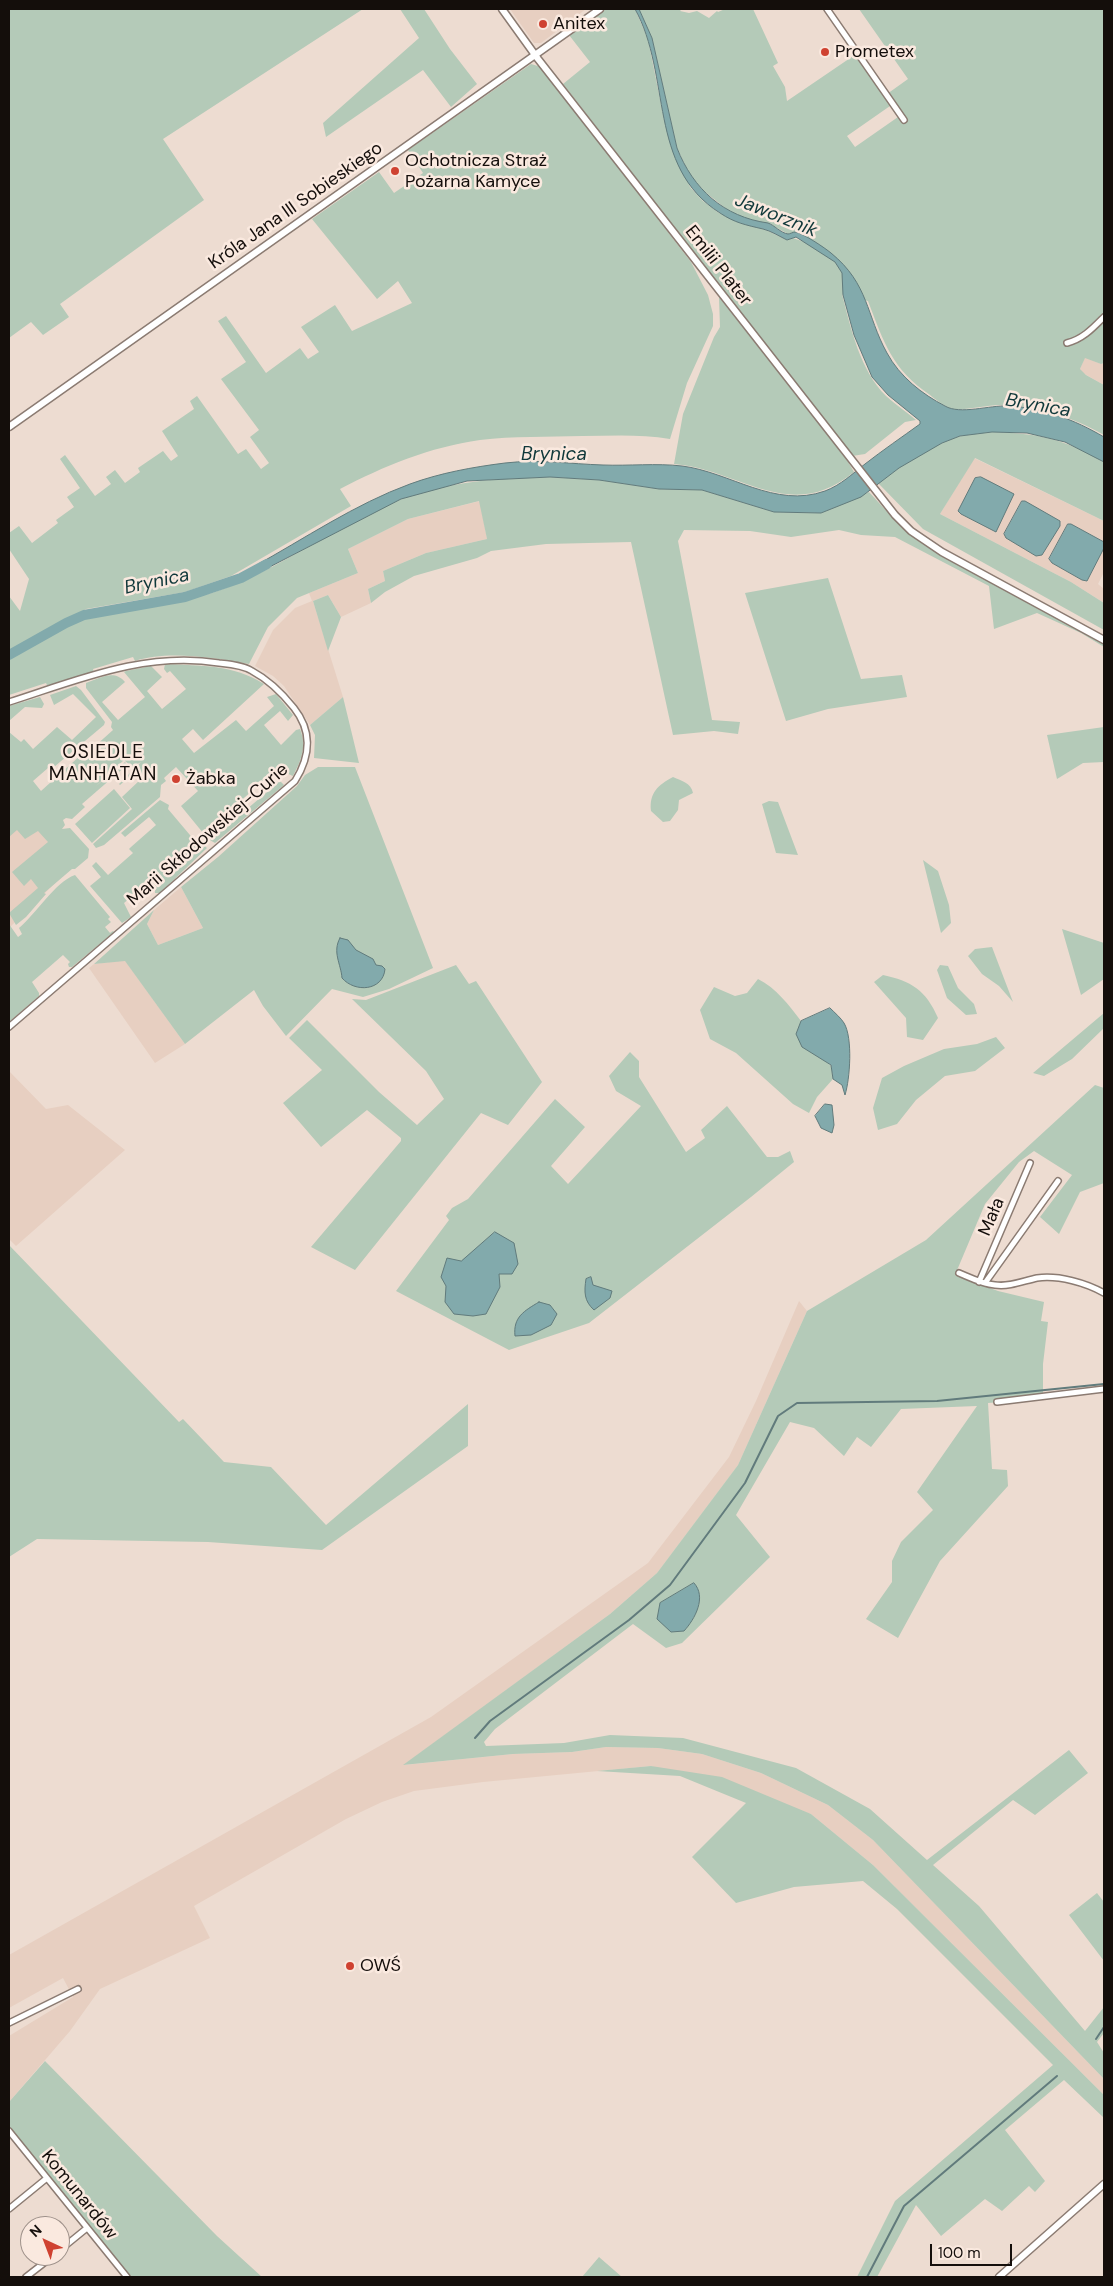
<!DOCTYPE html>
<meta charset="utf-8">
<style>
body{margin:0}
#map{position:relative;width:1113px;height:2286px;overflow:hidden;background:#eddcd1;font-family:"DM Sans",sans-serif}
canvas{display:block}
.frame{position:absolute;inset:0;border:10px solid #140e0b;pointer-events:none}
.north{position:absolute;left:20px;top:2216px;width:50px;height:50px;box-sizing:border-box;background:#fae9df;border:1px solid #9e918a;border-radius:50%;rotate:317deg;font-size:14px;font-weight:700;line-height:20px;text-align:center;color:#140e0b}
.north::after{content:'';display:block;margin:auto;width:18px;height:22px;background:#cf4231;clip-path:polygon(50% 0,100% 100%,50% 72%,0 100%)}
.scale{position:absolute;left:930px;top:2244px;width:82px;height:22px;box-sizing:border-box;border:2px solid #140e0b;border-top:0;padding-left:6px;font-size:15px;line-height:18px;white-space:nowrap;color:#140e0b;-webkit-text-stroke:4px #fae9df;paint-order:stroke}
</style>
<div id="map">
<canvas width="1113" height="2286"></canvas>
<div class="frame"></div>
<div class="north">N</div>
<div class="scale">100 m</div>
</div>
<script>
const c = document.querySelector('canvas').getContext('2d');
c.lineJoin = 'round';
function fillPath(path, color) { c.fillStyle = color; c.fill(path, 'evenodd'); }
function trace(path, color, width, dash) { c.strokeStyle = color; c.lineWidth = width; c.lineCap = dash ? 'butt' : 'round'; c.setLineDash(dash || []); c.stroke(path); }
function write(font, color, halo, rows, align = 'center') {
  c.font = font + ' "DM Sans",sans-serif'; c.lineWidth = 5; c.setLineDash([]); c.textBaseline = 'middle'; c.strokeStyle = halo; c.fillStyle = color; for (const [text, x, y, turn = 0] of rows) {
    c.save(); c.translate(x, y); c.rotate((+turn || 0) * Math.PI / 180); c.textAlign = isNaN(turn) ? turn : align; if (halo) c.strokeText(text, 0, 0); c.fillText(text, 0, 0); c.restore();
  }
}
fillPath(new Path2D(`
 M 510,9 L 586,9 L 541,43 L 534,43 Z
 M 1085,357 L 1101,364 L 1104,363 L 1104,385 L 1081,372 L 1080,369 Z
 M 974,458 L 1104,521 L 1104,542 L 1071,524 L 1049,559 L 1052,563 L 1082,580 L 1087,581 L 1104,548 L 1104,572 L 1098,584 L 1104,589 L 1104,603 L 1071,582 L 940,514 ZM 1022,501 L 1060,521 L 1042,555 L 1036,556 L 1006,538 Z
 M 480,501 L 487,539 L 426,553 L 383,571 L 385,581 L 368,589 L 371,603 L 341,617 L 328,595 L 313,601 L 343,697 L 310,725 L 284,686 L 273,676 L 255,666 L 273,630 L 295,608 L 312,601 L 309,593 L 358,573 L 348,549 L 408,519 Z
 M 9,823 L 62,829 L 85,854 L 9,928 Z
 M 181,887 L 203,928 L 158,945 L 147,924 L 154,910 Z
 M 125,960 L 185,1044 L 155,1063 L 89,968 L 94,964 Z
 M 9,1071 L 46,1109 L 68,1105 L 125,1150 L 16,1246 L 9,1239 Z
 M 799,1301 L 807,1311 L 738,1465 L 657,1573 L 610,1614 L 404,1765 L 513,1754 L 572,1752 L 606,1747 L 658,1748 L 702,1754 L 761,1773 L 828,1805 L 873,1840 L 1104,2079 L 1104,2095 L 873,1865 L 811,1814 L 651,1766 L 483,1782 L 414,1791 L 382,1802 L 346,1819 L 194,1906 L 210,1938 L 100,1989 L 70,2031 L 9,2102 L 9,2036 L 73,1997 L 63,1978 L 9,2008 L 9,1955 L 431,1717 L 648,1563 L 729,1457 L 756,1401 Z`), '#e7cfc1');
fillPath(new Path2D(`
 M 9,9 L 363,9 L 163,139 L 204,200 L 60,304 L 69,317 L 43,335 L 31,322 L 9,338 Z
 M 400,9 L 424,9 L 450,49 L 477,84 L 451,107 L 423,70 L 326,137 L 323,123 L 419,38 Z
 M 606,9 L 635,9 L 648,39 L 664,119 L 690,187 L 703,201 L 719,213 L 768,231 L 787,240 L 793,238 L 824,249 L 800,233 L 788,234 L 770,224 L 756,223 L 734,215 L 705,192 L 690,176 L 677,148 L 652,38 L 639,9 L 682,9 L 680,11 L 689,13 L 697,11 L 709,18 L 717,11 L 718,12 L 725,9 L 753,9 L 778,63 L 773,66 L 785,87 L 787,101 L 859,52 L 887,94 L 908,79 L 859,9 L 1104,9 L 1104,363 L 1101,364 L 1085,358 L 1080,369 L 1086,375 L 1104,385 L 1104,435 C 1072,417 1036,404 999,405 C 988,405 960,411 953,409 C 945,407 936,400 930,395 C 892,369 884,343 868,301 L 844,297 L 842,294 C 851,329 860,370 886,396 C 896,405 907,412 916,420 L 905,422 L 865,454 L 852,456 L 563,84 L 590,62 L 569,35 ZM 890,106 L 898,117 L 855,147 L 847,136 Z
 M 531,64 L 541,67 L 691,262 L 708,295 L 713,314 L 713,326 L 687,383 L 670,439 C 641,434 611,436 582,436 C 548,437 513,436 480,440 C 430,447 384,466 340,489 L 351,506 L 231,576 L 185,592 L 86,609 L 9,651 L 9,596 L 20,611 L 29,579 L 9,549 L 9,533 L 19,526 L 32,543 L 58,523 L 56,520 L 74,507 L 67,497 L 80,488 L 60,459 L 65,455 L 95,496 L 111,484 L 106,477 L 115,470 L 125,483 L 140,472 L 138,468 L 163,451 L 171,461 L 178,456 L 162,431 L 194,409 L 190,401 L 197,396 L 238,454 L 246,449 L 261,469 L 269,463 L 250,437 L 259,430 L 221,379 L 246,362 L 218,321 L 226,316 L 266,373 L 300,348 L 308,359 L 319,352 L 301,327 L 335,305 L 352,331 L 412,303 L 398,281 L 377,299 L 312,219 L 379,172 L 394,193 L 423,173 L 408,150 Z
 M 719,297 L 847,460 L 854,472 C 790,525 739,469 674,464 L 683,414 L 714,337 L 720,327 Z
 M 992,432 C 1037,433 1065,439 1104,462 L 1104,521 L 975,458 L 940,514 L 1071,582 L 1104,603 L 1104,630 L 923,529 L 878,483 C 902,465 931,444 961,436 C 971,434 982,433 992,432 Z
 M 550,477 L 599,480 L 659,489 L 702,490 L 774,512 L 821,513 L 869,492 L 893,518 L 930,548 L 1104,640 L 1104,647 L 1081,633 L 1037,613 L 994,629 L 989,586 L 895,537 L 861,535 L 839,530 L 791,537 L 750,531 L 684,530 L 678,541 L 712,720 L 740,722 L 738,734 L 714,731 L 673,735 L 631,542 L 546,544 L 491,551 L 477,558 L 414,576 L 385,592 L 371,603 L 368,589 L 385,581 L 383,571 L 426,553 L 487,539 L 479,501 L 408,519 L 348,549 L 358,573 L 297,598 L 268,627 L 249,664 C 215,658 168,650 135,661 L 133,657 L 93,669 L 94,673 L 48,687 L 46,683 L 9,695 L 9,658 C 42,640 75,620 111,610 C 144,602 179,603 212,593 C 280,571 335,524 401,499 C 450,481 499,478 550,477 Z
 M 828,578 L 861,679 L 902,675 L 907,697 L 828,709 L 786,721 L 745,593 Z
 M 328,595 L 341,617 L 328,651 L 313,601 Z
 M 165,664 C 201,666 233,664 264,684 L 203,740 L 193,729 L 182,739 L 194,753 L 236,720 L 246,731 L 274,706 L 267,697 L 276,694 L 293,715 L 288,721 L 280,711 L 264,725 L 281,745 L 296,730 L 300,729 C 307,746 301,761 293,776 L 286,773 L 289,770 L 283,764 L 207,830 L 214,837 L 280,781 L 284,785 L 215,843 L 208,839 L 181,806 L 198,791 L 176,767 L 164,778 L 166,781 L 161,785 L 160,797 L 104,845 L 96,848 L 93,844 L 132,809 L 122,797 L 141,779 L 135,772 L 120,785 L 119,784 L 141,762 L 132,767 L 124,760 L 96,786 L 125,762 L 127,765 L 82,804 L 85,807 L 72,819 L 66,818 L 63,820 L 65,825 L 62,829 L 70,828 L 89,849 L 88,858 L 75,869 L 72,869 L 44,893 L 46,894 L 26,917 L 16,925 L 9,913 L 38,888 L 31,879 L 24,886 L 12,872 L 48,842 L 38,831 L 25,839 L 17,830 L 9,837 L 9,732 L 21,742 L 24,739 L 33,749 L 57,727 L 72,740 L 96,717 L 73,694 L 54,705 L 50,695 L 76,686 L 81,690 L 105,722 L 104,725 L 54,767 L 48,768 L 33,781 L 41,791 L 92,745 L 94,747 L 113,730 L 111,727 L 112,722 L 86,688 L 86,683 C 100,678 114,669 125,682 L 102,702 L 118,720 L 145,697 L 124,672 L 126,671 L 151,666 L 162,677 L 147,691 L 162,709 L 186,689 L 170,671 L 167,673 L 164,669 Z
 M 40,697 L 44,704 L 42,708 L 25,707 L 9,721 L 9,706 Z
 M 343,697 L 359,763 L 314,758 L 315,735 L 310,725 Z
 M 1104,727 L 1104,762 L 1083,763 L 1057,779 L 1047,735 Z
 M 318,767 L 355,767 L 433,968 L 389,989 L 363,997 L 332,989 L 286,1036 L 263,1006 L 254,990 L 185,1044 L 125,961 L 94,964 L 154,910 L 147,924 L 158,945 L 203,928 L 181,887 L 218,857 L 297,786 L 305,775 Z
 M 673,777 C 682,781 691,783 693,793 L 679,800 L 678,810 L 670,821 L 663,822 L 651,811 C 649,793 658,785 673,777 Z
 M 114,789 L 130,808 L 92,843 L 75,824 Z
 M 160,800 L 169,805 L 168,809 L 195,841 L 193,843 L 199,850 L 204,845 L 207,848 L 160,893 L 155,893 L 155,887 L 150,881 L 124,903 L 131,917 L 122,923 L 90,886 L 101,877 L 92,866 L 96,862 L 108,875 L 133,853 L 129,849 L 131,847 L 156,825 L 149,817 L 125,837 L 121,833 Z
 M 769,801 L 778,802 L 798,855 L 776,853 L 762,804 Z
 M 923,860 L 938,871 L 949,905 L 951,923 L 941,933 Z
 M 75,875 L 110,917 L 108,919 L 111,922 L 105,927 L 110,933 L 113,931 L 114,932 L 72,967 L 69,967 L 68,964 L 70,962 L 63,955 L 32,982 L 39,993 L 39,996 L 9,1022 L 9,924 L 18,937 L 22,934 L 19,928 C 36,914 55,882 75,875 Z
 M 1062,929 L 1104,943 L 1104,979 L 1081,995 Z
 M 992,947 L 1013,1002 L 999,986 L 982,974 L 968,956 L 975,949 Z
 M 456,965 L 469,984 L 476,981 L 542,1082 L 508,1125 L 481,1113 L 355,1270 L 311,1247 L 401,1141 L 401,1138 L 367,1110 L 321,1147 L 283,1103 L 322,1070 L 289,1038 L 307,1020 L 379,1092 L 417,1125 L 444,1099 L 426,1071 L 352,999 L 366,1000 Z
 M 940,965 L 948,966 L 958,988 L 974,1004 L 977,1014 L 966,1015 L 947,998 L 937,970 Z
 M 883,975 C 911,981 926,990 938,1018 L 923,1040 L 907,1037 L 906,1018 L 874,982 Z
 M 758,979 C 776,988 789,1005 801,1021 L 797,1034 L 831,1066 L 833,1079 L 817,1097 L 809,1113 L 793,1104 L 736,1053 L 710,1039 L 700,1010 L 714,987 L 735,996 L 747,993 Z
 M 1104,1013 L 1104,1028 L 1072,1059 L 1044,1076 L 1033,1073 Z
 M 996,1037 L 1005,1048 L 975,1071 L 945,1076 L 916,1100 L 897,1124 L 878,1130 L 873,1108 L 882,1078 L 904,1066 L 944,1049 L 977,1044 Z
 M 630,1052 L 639,1061 L 639,1077 L 686,1152 L 705,1138 L 701,1130 L 727,1106 L 767,1157 L 778,1157 L 790,1151 L 794,1162 L 751,1197 L 589,1323 L 509,1350 L 396,1291 L 449,1220 L 446,1216 L 452,1208 L 468,1199 L 555,1099 L 585,1127 L 551,1166 L 568,1184 L 641,1106 L 616,1091 L 609,1076 Z
 M 1095,1085 L 1104,1088 L 1104,1183 L 1080,1192 L 1059,1234 L 1040,1217 L 1072,1175 L 1034,1151 L 1019,1162 L 985,1204 L 955,1275 L 998,1291 L 1044,1302 L 1041,1321 L 1048,1322 L 1043,1364 L 1043,1399 L 988,1403 L 992,1469 L 1007,1470 L 1008,1486 L 940,1561 L 898,1638 L 866,1619 L 892,1582 L 892,1561 L 901,1542 L 933,1510 L 917,1492 L 977,1406 L 901,1409 L 871,1447 L 857,1437 L 844,1456 L 814,1428 L 790,1422 L 736,1515 L 770,1557 L 682,1643 L 666,1648 L 633,1624 L 495,1729 L 484,1742 L 486,1746 L 564,1743 L 610,1735 L 683,1738 L 796,1768 L 870,1809 L 927,1860 L 1069,1750 L 1088,1773 L 1035,1815 L 1013,1800 L 933,1865 L 979,1906 L 1085,2031 L 1104,2007 L 1104,2033 L 1097,2042 L 1104,2053 L 1104,2079 L 873,1840 L 828,1805 L 761,1773 L 702,1754 L 658,1748 L 606,1747 L 572,1752 L 513,1754 L 403,1765 L 610,1614 L 657,1573 L 738,1465 L 807,1311 L 926,1240 Z
 M 9,1245 L 179,1422 L 183,1419 L 224,1462 L 271,1467 L 326,1525 L 468,1404 L 468,1446 L 322,1550 L 208,1542 L 37,1539 L 9,1557 Z
 M 651,1766 L 722,1777 L 811,1814 L 873,1865 L 1104,2095 L 1104,2118 L 1064,2080 L 1005,2130 L 1045,2181 L 1035,2192 L 1029,2186 L 1002,2211 L 985,2199 L 941,2236 L 916,2205 L 877,2277 L 857,2277 L 895,2201 L 1053,2065 L 897,1909 L 863,1881 L 794,1887 L 736,1903 L 692,1857 L 746,1803 L 680,1776 L 597,1771 Z
 M 1097,1893 L 1104,1902 L 1104,1961 L 1069,1915 Z
 M 45,2061 L 217,2236 L 262,2277 L 127,2277 L 9,2131 L 9,2102 Z
 M 599,2257 L 622,2277 L 582,2277 Z`), '#b4cab8');
const water = new Path2D(`
 M 635,9 L 639,9 L 652,38 L 677,148 C 693,189 724,217 768,223 C 774,225 781,233 788,234 C 790,234 793,232 795,232 C 803,233 825,248 831,253 C 869,284 866,315 887,353 C 900,377 922,394 945,406 C 960,415 990,405 1008,406 C 1042,407 1075,420 1104,437 L 1104,462 L 1065,442 L 1027,433 L 992,432 L 960,436 L 942,443 L 899,468 L 861,497 L 821,513 L 774,512 L 702,490 L 659,489 L 599,480 L 550,477 L 467,481 L 401,499 L 256,574 L 253,567 C 304,539 355,504 410,484 C 440,473 473,467 505,463 C 539,459 570,464 603,465 C 629,466 656,463 682,466 C 730,472 775,509 825,491 C 841,485 852,474 865,464 C 883,450 902,437 920,424 L 920,421 L 888,395 L 872,377 L 854,335 L 843,295 L 842,273 L 835,262 L 796,237 L 787,240 C 779,236 771,231 763,229 C 746,225 735,223 720,213 C 647,167 672,75 635,9 Z
 M 981,477 L 1014,494 L 996,532 L 961,514 L 958,511 L 975,478 Z
 M 1022,501 L 1025,501 L 1060,521 L 1060,526 L 1042,555 L 1036,556 L 1006,538 L 1004,534 Z
 M 1068,524 L 1071,524 L 1104,542 L 1104,548 L 1087,581 L 1082,580 L 1052,563 L 1049,559 Z
 M 340,938 L 348,940 L 356,950 L 373,959 L 376,965 L 382,966 L 385,969 C 383,991 355,993 342,978 C 341,964 332,952 340,938 Z
 M 830,1008 C 835,1013 841,1018 844,1023 C 853,1038 850,1079 845,1095 L 842,1085 L 833,1079 L 831,1065 L 802,1047 L 796,1034 L 801,1021 Z
 M 825,1104 L 832,1105 L 834,1125 L 832,1133 L 821,1128 L 815,1116 Z
 M 495,1232 L 514,1243 L 518,1264 L 512,1274 L 499,1274 L 500,1287 L 486,1314 L 473,1316 L 454,1314 L 445,1302 L 446,1286 L 441,1277 L 447,1258 L 461,1261 Z
 M 591,1277 L 593,1285 L 612,1291 L 610,1298 L 594,1310 C 584,1301 584,1292 586,1279 Z
 M 539,1302 L 550,1305 L 557,1314 L 551,1325 L 531,1335 L 515,1336 C 513,1317 524,1311 539,1302 Z
 M 694,1583 C 707,1597 695,1619 684,1631 L 671,1632 L 657,1619 L 660,1603 Z`);
fillPath(water, '#82aaac');
trace(water, '#617b7c', 1);
trace(new Path2D(`
 M 475,1738 L 490,1721 L 629,1620 L 670,1585 L 745,1483 L 778,1416 L 797,1403 L 937,1401 L 1104,1384
 M 1096,2039 L 1104,2027
 M 867,2277 L 904,2206 L 1057,2076`), '#617b7c', 2);
trace(new Path2D(`
 M 9,655 L 66,623 L 84,615 L 185,597 L 241,578 L 267,564`), '#82aaac', 10);
const minor = new Path2D(`
 M 827,9 L 904,120
 M 1067,343 C 1083,339 1093,328 1104,317
 M 9,702 C 78,680 145,651 219,663 C 229,664 243,665 252,671 C 269,680 282,693 294,708 C 313,732 310,757 295,781 L 9,1027
 M 959,1273 C 971,1278 982,1284 995,1285 C 1010,1287 1023,1281 1037,1278 C 1059,1275 1086,1283 1104,1293
 M 979,1282 L 1030,1163
 M 985,1283 L 1058,1181
 M 997,1402 L 1104,1389
 M 9,2023 L 78,1989
 M 9,2131 L 127,2277
 M 9,2209 L 47,2178
 M 60,2250 L 87,2228
 M 26,2277 L 53,2256`);
const tertiary = new Path2D(`
 M 502,9 L 538,59 L 895,515 L 911,531 L 942,552 L 1104,640
 M 9,427 L 600,9
 M 999,2277 L 1104,2184`);
trace(minor, '#8b7b72', 8);
trace(tertiary, '#8b7b72', 9);
trace(minor, '#fff', 5);
trace(tertiary, '#fff', 6);
for (const [x, y, r, color] of [
 [543,24,5,"#cf4231"],
 [825,52,5,"#cf4231"],
 [395,171,5,"#cf4231"],
 [176,779,5,"#cf4231"],
 [350,1966,5,"#cf4231"]
]) { const dot = new Path2D(); dot.arc(x, y, r, 0, 2 * Math.PI); c.fillStyle = color; c.fill(dot); trace(dot, '#fae9df', 2); }
write('18px', '#140e0b', '#fae9df', [
 ["Anitex",553,24],
 ["Prometex",835,52],
 ["Ochotnicza Straż",405,161],
 ["Pożarna Kamyce",405,182],
 ["Żabka",186,779],
 ["OWŚ",360,1966]
], 'left');
write('18px', '#140e0b', '#fae9df', [
 ["Króla Jana III Sobieskiego",296,206,-35],
 ["Emilii Plater",718,266,52],
 ["Marii Skłodowskiej-Curie",208,835,-41],
 ["Mała",992,1217,-67],
 ["Komunardów",79,2195,51]
]);
write('italic 19px', '#10383a', '#fae9df', [
 ["Jaworznik",776,216,22],
 ["Brynica",1038,406,10],
 ["Brynica",554,455],
 ["Brynica",157,582,-12]
]);
c.letterSpacing = '1px';
write('19px', '#140e0b', '#fae9df', [
 ["OSIEDLE",103,753],
 ["MANHATAN",103,775]
]);
c.letterSpacing = '0px';
</script>
